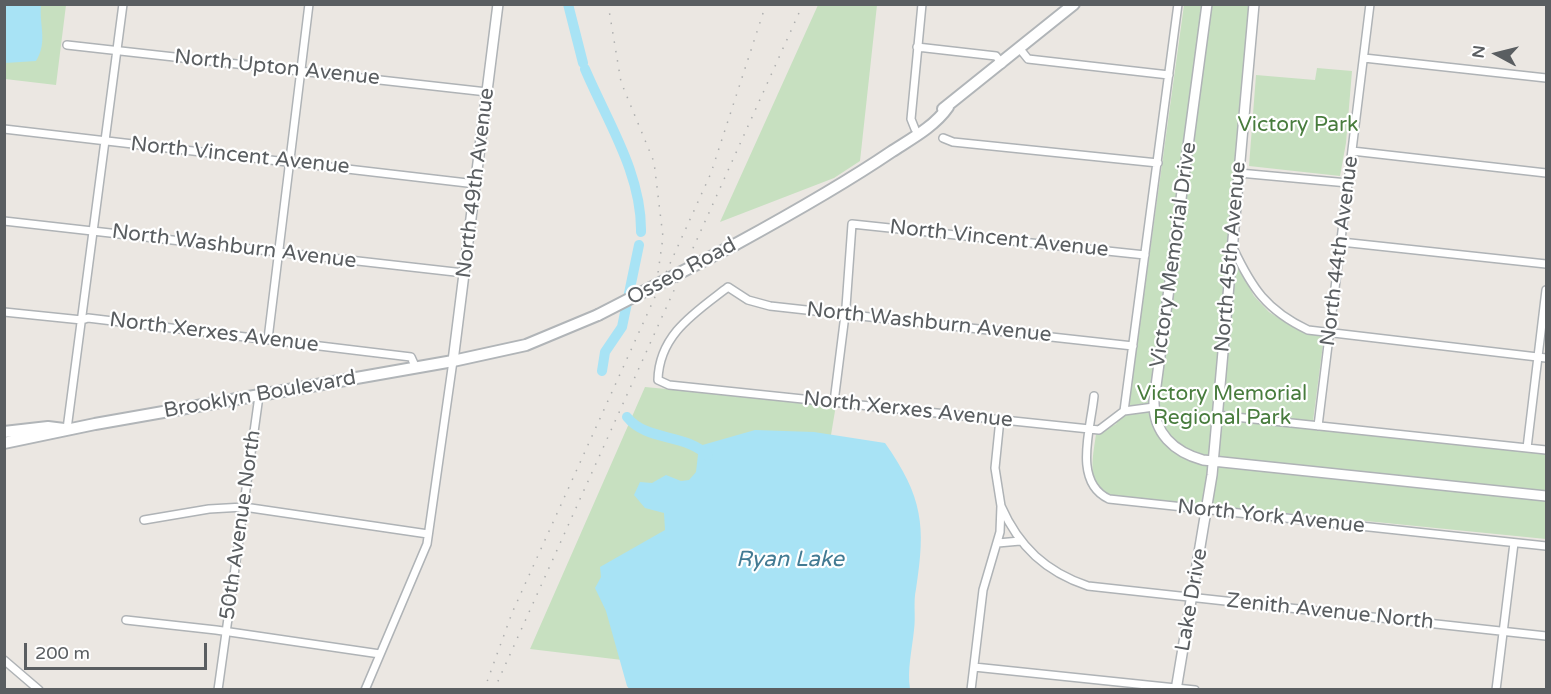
<!DOCTYPE html>
<style>
body{margin:0}
#map{position:relative;width:1551px;height:694px;overflow:hidden;background:#ebe7e2;font-family:"Varela Round",sans-serif}
canvas{display:block}
.frame{position:absolute;inset:0;border:6px solid #5a5e61;pointer-events:none}
.north{position:absolute;left:1467px;top:24px;width:60px;height:60px;-webkit-text-stroke:4px #fff;paint-order:stroke;rotate:277deg;font-size:16px;font-weight:700;line-height:24px;text-align:center;color:#5a5e61}
.north::after{content:'';display:block;margin:auto;width:21px;height:27px;background:#5a5e61;clip-path:polygon(50% 0,100% 100%,50% 72%,0 100%)}
.scale{position:absolute;left:24px;top:643px;width:183px;height:27px;box-sizing:border-box;border:3px solid #5a5e61;border-top:0;padding-left:8px;font-size:18px;line-height:21px;white-space:nowrap;color:#5a5e61;-webkit-text-stroke:4px #fff;paint-order:stroke}
</style>
<div id="map">
<canvas width="1551" height="694"></canvas>
<div class="frame"></div>
<div class="north">N</div>
<div class="scale">200 m</div>
</div>
<script>
const c = document.querySelector('canvas').getContext('2d');
c.lineJoin = 'round';
function fillPath(path, color) { c.fillStyle = color; c.fill(path, 'evenodd'); }
function trace(path, color, width, dash) { c.strokeStyle = color; c.lineWidth = width; c.lineCap = dash ? 'butt' : 'round'; c.setLineDash(dash || []); c.stroke(path); }
function write(font, color, halo, rows, align = 'center') {
  c.font = font + ' "Varela Round",sans-serif'; c.lineWidth = 4.5; c.setLineDash([]); c.textBaseline = 'middle'; c.strokeStyle = halo; c.fillStyle = color; for (const [text, x, y, turn = 0] of rows) {
    c.save(); c.translate(x, y); c.rotate((+turn || 0) * Math.PI / 180); c.textAlign = isNaN(turn) ? turn : align; if (halo) c.strokeText(text, 0, 0); c.fillText(text, 0, 0); c.restore();
  }
}
fillPath(new Path2D(`
 M 5,5 L 66,5 L 56,85 L 5,79 Z
 M 818,5 L 877,5 L 860,161 L 834,178 L 720,222 Z
 M 1184,5 L 1250,5 L 1232,254 L 1254,296 L 1269,312 L 1296,329 L 1324,337 L 1312,429 L 1546,454 L 1546,539 L 1116,496 C 1084,491 1093,458 1096,434 L 1116,424 L 1130,396 Z
 M 1317,68 L 1352,71 L 1346,143 L 1340,176 L 1249,166 L 1256,75 L 1315,80 Z
 M 645,387 L 836,405 L 790,680 L 530,649 Z`), '#c7e0c0');
fillPath(new Path2D(`
 M 5,4 L 41,5 C 39,25 48,42 36,61 L 5,63 Z
 M 755,430 L 814,432 L 885,443 C 923,497 926,526 916,589 C 913,602 916,617 914,630 C 912,650 907,670 910,689 L 630,690 L 627,686 L 606,611 L 595,588 L 601,577 L 600,567 L 665,530 L 664,513 L 645,508 L 634,495 L 640,482 L 652,483 L 666,475 L 681,481 L 689,480 L 696,472 L 699,446 Z`), '#a8e3f5');
trace(new Path2D(`
 M 568,4 L 583,63
 M 585,69 C 607,121 642,174 641,232
 M 602,371 L 605,352 L 622,327 L 639,245
 M 627,417 C 647,442 686,433 708,456`), '#a8e3f5', 10);
const minor = new Path2D(`
 M 67,45 L 487,92
 M 917,47 L 996,56 L 1002,64
 M 1020,49 L 1028,59 L 1169,75
 M 1364,58 L 1546,78
 M 4,129 L 476,184
 M 915,129 L 911,119 L 922,4
 M 943,138 L 953,142 L 1158,163
 M 1352,151 L 1546,173
 M 1239,173 L 1348,183
 M 4,221 L 464,273
 M 1341,242 L 1546,264
 M 1233,248 C 1252,288 1266,310 1308,330 L 1546,358
 M 4,312 L 82,320 L 88,318 L 411,357 L 416,368
 M 268,339 L 309,4
 M 1133,346 L 770,306 L 748,300 L 728,287 C 696,312 659,334 658,380 L 669,385 L 1099,430 L 1124,411 L 1154,407
 M 1094,396 C 1091,428 1072,482 1109,499 L 1546,546
 M 834,402 L 846,307 L 852,224 L 1145,255
 M 1124,411 L 1178,4
 M 1216,415 L 1546,450
 M 1318,426 L 1370,4
 M 67,429 L 123,4
 M 1527,448 L 1546,290
 M 1001,506 C 1019,547 1046,572 1088,586 L 1546,636
 M 144,520 L 209,509 L 244,507 L 428,534
 M 998,543 L 1020,541
 M 126,620 L 216,630 L 380,654
 M 4,660 L 39,690
 M 974,667 L 1195,690
 M 218,690 L 259,396
 M 365,690 L 427,544 L 453,361
 M 971,690 L 983,590 L 1000,532 L 1001,506 L 995,468 L 1000,419
 M 1496,690 L 1514,543`);
const tertiary = new Path2D(`
 M 1207,4 L 1154,401 C 1153,433 1174,452 1203,460 L 1546,496
 M 453,361 L 498,4
 M 1176,690 L 1212,475 L 1254,4`);
const secondary = new Path2D(`
 M 943,109 L 1074,4
 M 736,244 C 789,215 841,186 891,152 C 911,139 934,127 948,107
 M 4,432 L 48,427 L 64,429
 M 4,443 L 95,424 L 453,361 L 526,345 L 598,315`);
trace(minor, '#afb3b6', 10);
trace(tertiary, '#afb3b6', 12);
trace(secondary, '#b1b5b8', 14);
trace(minor, '#fff', 7);
trace(tertiary, '#fff', 9);
trace(secondary, '#fff', 10);
trace(new Path2D(`
 M 608,4 L 621,82 L 654,162 L 663,237 L 657,280
 M 484,690 L 512,613 L 711,173 L 766,4
 M 494,690 L 803,4`), '#aeafaf', 1.5, [1.5, 8]);
const secondaryBridge = new Path2D(`
 M 598,315 L 736,244`);
trace(secondaryBridge, '#b1b5b8', 14, []);
trace(secondaryBridge, '#fff', 10);
write('21px', '#5a5e61', '#fff', [
 ["North Upton Avenue",277,68,6],
 ["North Vincent Avenue",240,156,6],
 ["North 49th Avenue",476,183,-83],
 ["North Vincent Avenue",999,239,6],
 ["North Washburn Avenue",234,247,7],
 ["North 44th Avenue",1340,251,-83],
 ["Victory Memorial Drive",1174,255,-82],
 ["North 45th Avenue",1231,257,-85],
 ["Osseo Road",682,272,-28],
 ["North Washburn Avenue",929,323,6],
 ["North Xerxes Avenue",214,333,7],
 ["Brooklyn Boulevard",260,395,-10],
 ["North Xerxes Avenue",908,410,6],
 ["North York Avenue",1271,517,6],
 ["50th Avenue North",241,525,-82],
 ["Lake Drive",1192,600,-80],
 ["Zenith Avenue North",1330,612,6]
]);
write('21px', '#487c3d', '#fff', [
 ["Victory Park",1298,125],
 ["Victory Memorial",1222,394],
 ["Regional Park",1222,418]
]);
write('italic 22px', '#437b93', '#fff', [
 ["Ryan Lake",790,560]
]);
</script>
